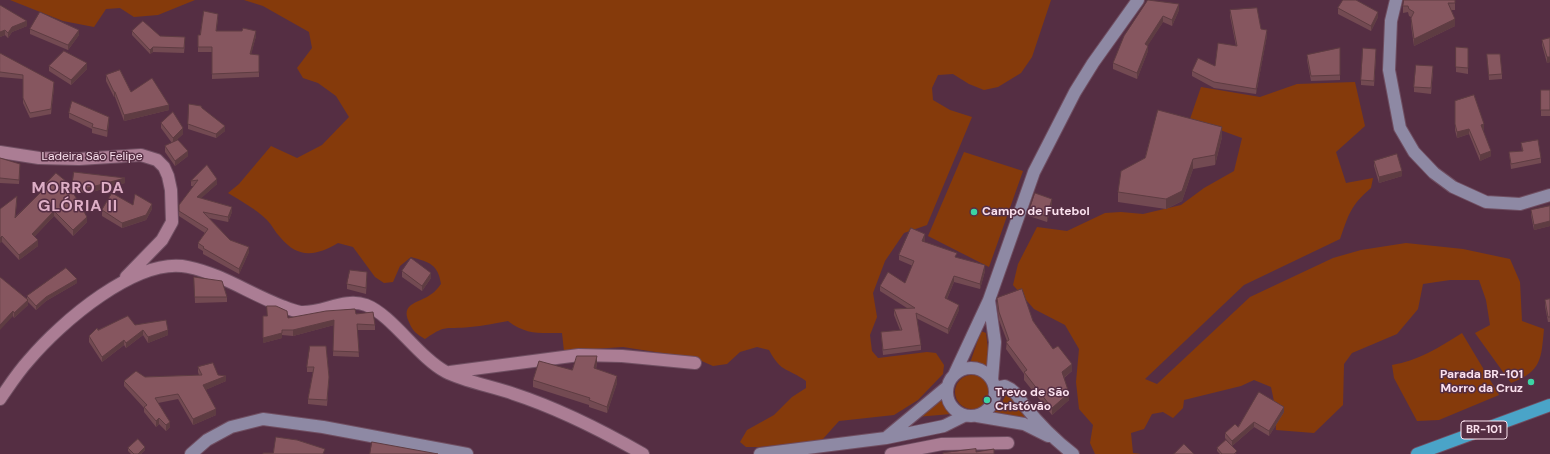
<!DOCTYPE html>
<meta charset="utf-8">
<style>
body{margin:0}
canvas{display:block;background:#552e43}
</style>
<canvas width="1550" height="454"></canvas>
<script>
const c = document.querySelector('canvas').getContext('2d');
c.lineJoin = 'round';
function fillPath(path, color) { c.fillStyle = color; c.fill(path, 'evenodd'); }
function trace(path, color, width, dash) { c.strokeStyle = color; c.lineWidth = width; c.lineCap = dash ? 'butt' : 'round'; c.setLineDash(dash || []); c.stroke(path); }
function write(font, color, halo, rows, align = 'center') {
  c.font = font + ' "DM Sans",sans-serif'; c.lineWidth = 3; c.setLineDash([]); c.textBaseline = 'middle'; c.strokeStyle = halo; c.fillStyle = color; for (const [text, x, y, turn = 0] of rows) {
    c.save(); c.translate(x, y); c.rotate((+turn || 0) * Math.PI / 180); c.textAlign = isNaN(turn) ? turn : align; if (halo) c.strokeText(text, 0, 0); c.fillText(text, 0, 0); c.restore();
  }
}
fillPath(new Path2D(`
 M 10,0 L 195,0 L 158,15 L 134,17 L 120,8 L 106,9 L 94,27 L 63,21 Z
 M 244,0 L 1051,0 L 1032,57 L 1021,73 L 998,87 L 984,90 L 969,84 L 953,74 L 938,75 L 932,88 L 933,100 L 950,110 L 972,117 L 927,225 L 904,233 L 885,261 L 873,293 L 877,317 L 870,335 L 872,351 L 878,358 L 927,352 L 936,353 L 944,365 L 943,374 L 918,400 L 894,415 L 839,421 L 822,440 L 759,447 L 746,447 L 740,442 L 747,430 L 774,415 L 792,397 L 806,388 L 806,381 C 787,367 782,374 769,350 L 757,347 L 740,352 L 727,364 L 713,366 L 695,358 L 623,347 L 564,351 L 562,333 C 540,333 526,335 508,321 C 495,323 483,326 470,327 C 446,330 447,323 425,339 C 417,334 413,332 409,322 C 400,303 419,303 430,295 C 434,293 438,288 441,284 C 438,264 429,262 411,257 L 400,266 L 393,282 L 384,283 L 375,277 L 353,247 L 338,243 C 316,256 298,259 280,237 C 275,232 272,225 267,220 C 256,209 241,201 228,193 L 239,184 L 271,146 L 297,158 L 322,145 L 349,117 L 336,96 L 318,83 L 303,78 L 297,68 L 312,48 L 309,32 L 263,6 Z
 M 1355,82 L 1365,126 L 1336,152 L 1346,183 L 1373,178 L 1371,188 C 1350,206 1349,214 1340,239 L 1244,285 L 1145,379 L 1157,384 L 1250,297 L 1333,258 L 1361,250 L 1406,243 L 1463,249 L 1510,259 L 1520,282 L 1522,321 L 1544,329 C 1541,359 1542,371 1511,383 L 1475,333 L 1490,325 L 1486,300 L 1479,280 L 1450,280 L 1423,284 L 1418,309 L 1397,334 L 1352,353 L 1344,364 L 1343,405 L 1314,433 L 1276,430 L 1275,406 L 1271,387 L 1254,380 L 1241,386 L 1184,400 L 1183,408 L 1173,418 L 1163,412 L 1152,414 L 1144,429 L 1131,433 L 1133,453 L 1141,454 L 1095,454 L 1090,443 L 1093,425 L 1079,409 L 1076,382 L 1079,349 L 1065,325 L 1034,309 L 1013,285 L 1018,264 L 1037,227 L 1067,231 L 1105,213 L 1121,212 L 1143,214 L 1181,205 L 1204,188 L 1234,171 L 1242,138 L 1190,119 L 1201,87 L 1260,97 L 1297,84 Z
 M 964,152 L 1023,171 L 989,267 L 928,236 Z
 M 981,331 L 986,333 L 990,366 L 970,363 Z
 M 1462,333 L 1499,395 L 1439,420 L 1417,421 L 1394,378 L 1392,365 C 1418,361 1440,347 1462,333 Z
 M955 392a17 17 0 1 1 34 0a17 17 0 1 1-34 0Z
 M 1007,393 L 1033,425 L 991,417 L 1001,404 Z
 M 942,397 L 944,406 L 951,414 L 916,417 Z`), '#853a0b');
const street = new Path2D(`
 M 0,152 L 39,158 L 79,159 L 141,155 L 157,160 L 164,167 L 168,176 L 171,190 L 172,222 L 162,240 L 126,277
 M 450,372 L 579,355 L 622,356 L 695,363
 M 0,399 C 9,386 18,372 29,360 C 60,323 137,256 188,267 C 222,274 250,294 282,306 C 287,308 294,311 300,312 C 322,314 344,297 366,305 C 392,315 418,357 446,372 C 463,381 495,387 514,394 C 560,409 601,430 643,454
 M 891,454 L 942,444 L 1008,443`);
const secondary = new Path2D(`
 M 1396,0 L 1391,21 L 1389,70 L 1400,128 L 1414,152 L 1434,173 L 1453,187 L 1486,202 L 1520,204 L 1550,195
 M 989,300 L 995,342 L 992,380
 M947 392a24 24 0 1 1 48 0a24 24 0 1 1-48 0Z
 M 954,375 L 989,300 L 1034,172 L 1075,92 L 1093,63 L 1138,0
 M 995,388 L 1005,386 C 1015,390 1018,397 1024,405 C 1038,423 1055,440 1073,454
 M 977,416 L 1024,424 L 1048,436
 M 888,436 L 947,387
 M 191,454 L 207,440 L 231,427 L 263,419 L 323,427 L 467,454
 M 760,454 L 886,438 L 944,426 L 964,416`);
const highway = new Path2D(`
 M 1417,454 L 1550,405`);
trace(street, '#6f4e61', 14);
trace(secondary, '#6f4e61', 14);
trace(highway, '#6f4e61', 14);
trace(street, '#ab7d94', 12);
trace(secondary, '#8e89a4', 12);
trace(highway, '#4aa4c8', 12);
fillPath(new Path2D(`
 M 1148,0 L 1179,10 L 1172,26 L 1163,22 L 1147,46 L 1148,51 L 1137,79 L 1113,69 L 1113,63 Z
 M 1455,3 L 1455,10 L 1451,10 L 1455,26 L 1414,46 L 1411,25 L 1411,17 L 1409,16 L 1408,12 L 1403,13 L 1403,6 Z
 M 0,5 L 27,26 L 12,32 L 8,38 L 5,35 L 0,37 Z
 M 1338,8 L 1378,17 L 1371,31 L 1338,14 Z
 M 1230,10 L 1261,29 L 1267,35 L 1256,94 L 1214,88 L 1192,76 L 1192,71 L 1215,66 L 1236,46 L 1230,16 Z
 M 218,19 L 216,31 L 256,36 L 251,54 L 259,55 L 259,77 L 212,79 L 212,52 L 198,52 L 198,35 L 200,35 Z
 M 30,29 L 79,35 L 68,50 L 30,34 Z
 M 132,31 L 160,36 L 185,42 L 184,53 L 153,52 L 150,54 L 132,35 Z
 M 1550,38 L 1550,62 L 1547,63 L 1542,45 L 1542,40 Z
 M 1456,47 L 1468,48 L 1468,74 L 1456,72 Z
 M 1340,48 L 1340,80 L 1311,81 L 1307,60 L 1307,55 Z
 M 0,53 L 54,87 L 51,114 L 30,118 L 23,103 L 23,79 L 0,77 Z
 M 1376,54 L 1374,86 L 1361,85 L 1361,80 Z
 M 1487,54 L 1502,74 L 1502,79 L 1489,80 Z
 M 49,66 L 87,69 L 71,85 L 49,71 Z
 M 1433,72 L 1431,94 L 1414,92 L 1414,87 Z
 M 106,75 L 131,92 L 169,110 L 124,121 L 115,97 L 114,97 L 106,81 Z
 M 1541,90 L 1550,90 L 1550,116 L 1541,116 Z
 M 1455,101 L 1484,129 L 1483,130 L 1491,156 L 1480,161 L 1469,134 L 1457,138 L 1455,130 Z
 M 202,108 L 225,131 L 216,138 L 188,129 L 188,124 Z
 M 69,113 L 109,122 L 107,137 L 92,133 L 92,129 L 69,118 Z
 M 161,123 L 183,134 L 174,142 L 188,156 L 175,166 L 165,152 L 165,146 L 172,143 L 161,128 Z
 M 1222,137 L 1215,165 L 1193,169 L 1182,201 L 1166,209 L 1118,202 L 1118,192 Z
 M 1521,143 L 1541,158 L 1541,163 L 1511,169 L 1509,152 L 1522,151 Z
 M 0,158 L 20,169 L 19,184 L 0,183 Z
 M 1374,161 L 1402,176 L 1379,183 L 1374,166 Z
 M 207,165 L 217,184 L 201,198 L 232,212 L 228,222 L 209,218 L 230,240 L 249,252 L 239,274 L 203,254 L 203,251 L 198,248 L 198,243 L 205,233 L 179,216 L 179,205 L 194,186 L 191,186 L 191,181 Z
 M 125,183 L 88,193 L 72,191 L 87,222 L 73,236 L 54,216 L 34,237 L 38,246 L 19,260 L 2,242 L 0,209 L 17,202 L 15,217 L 42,191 L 42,188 L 72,191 L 72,186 Z
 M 1052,204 L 1047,222 L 1029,216 L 1029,211 Z
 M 133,205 L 152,209 L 146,220 L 122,228 L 102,216 L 102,210 Z
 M 1550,206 L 1550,226 L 1534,230 L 1531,215 L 1531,210 Z
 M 925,239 L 924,242 L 985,271 L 980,289 L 954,282 L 947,299 L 959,310 L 948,334 L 916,318 L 921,345 L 921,350 L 883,355 L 881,332 L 900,330 L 894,315 L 894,309 L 907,308 L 880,291 L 880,286 L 905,283 L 913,266 L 899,260 L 899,255 Z
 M 402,271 L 431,278 L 422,291 L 402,277 Z
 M 0,277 L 27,299 L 27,296 L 77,283 L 46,301 L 36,310 L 28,302 L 28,305 L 14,318 L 13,316 Z
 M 194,277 L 227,297 L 227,302 L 195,303 Z
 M 367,277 L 366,294 L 347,289 L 347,284 Z
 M 997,298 L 1033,321 L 1053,349 L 1072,371 L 1064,378 L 1069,400 L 1052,415 L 1024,380 L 1024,374 L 1006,349 L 1007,341 L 999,320 L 997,305 Z
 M 1550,299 L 1550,322 L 1548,322 L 1545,306 L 1545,300 Z
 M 356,314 L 375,325 L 375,330 L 357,330 L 359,357 L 333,356 L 334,325 L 293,336 L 282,335 L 282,338 L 263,343 L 288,318 Z
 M 135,325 L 168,335 L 148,343 L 143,335 L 126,348 L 124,345 L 102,362 L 89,342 L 89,336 L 98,330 Z
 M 326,346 L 329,377 L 327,406 L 308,404 L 308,399 L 313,372 L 307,372 L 307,367 Z
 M 597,363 L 596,369 L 617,383 L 607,413 L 589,407 L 589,405 L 533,387 L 533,380 L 572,370 Z
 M 198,367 L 218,375 L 226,381 L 205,390 L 216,415 L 193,425 L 178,399 L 158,403 L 170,427 L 166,431 L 159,424 L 156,427 L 144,412 L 144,408 L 124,386 L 124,381 L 145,377 L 199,375 L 198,372 Z
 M 1284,412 L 1269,436 L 1254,427 L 1232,446 L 1225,438 L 1225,433 L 1238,427 Z
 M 128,448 L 145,450 L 141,454 L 131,454 L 128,451 Z
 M 1217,448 L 1237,454 L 1220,454 L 1217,451 Z`), '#734a52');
fillPath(new Path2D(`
 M 1179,4 L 1179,10 L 1172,26 L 1172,20 Z
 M 1378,12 L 1378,17 L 1371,31 L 1371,26 Z
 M 218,14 L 218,19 L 216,35 L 216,31 Z
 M 1163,16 L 1163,22 L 1145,50 L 1145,44 Z
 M 1455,19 L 1455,26 L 1414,46 L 1414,39 Z
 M 27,21 L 27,26 L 12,32 L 8,38 L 8,33 L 12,27 Z
 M 5,30 L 5,35 L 0,37 L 0,32 Z
 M 79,30 L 79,35 L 68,50 L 68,45 Z
 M 1267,30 L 1267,35 L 1256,94 L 1256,89 Z
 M 256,31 L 256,36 L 250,59 L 250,54 Z
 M 1148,46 L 1148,51 L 1137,79 L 1137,73 Z
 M 153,47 L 153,52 L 150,54 L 150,50 Z
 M 1547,57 L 1550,57 L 1550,62 L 1547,63 Z
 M 87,63 L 87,69 L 71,85 L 71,80 Z
 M 54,82 L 54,87 L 51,114 L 51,109 Z
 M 114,92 L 115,92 L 115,97 L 114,97 Z
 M 169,105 L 169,110 L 124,121 L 124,115 Z
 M 109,117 L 109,122 L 107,137 L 107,131 Z
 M 1484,124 L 1484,129 L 1481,130 L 1481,125 Z
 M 225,126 L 225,131 L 216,138 L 216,134 Z
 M 1222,127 L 1222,137 L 1215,165 L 1215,155 Z
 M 183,128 L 183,134 L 173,143 L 173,138 Z
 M 1469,129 L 1469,134 L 1457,138 L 1457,132 Z
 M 188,151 L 188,156 L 175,166 L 175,161 Z
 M 1491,151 L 1491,156 L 1480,161 L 1480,155 Z
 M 1193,159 L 1193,169 L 1182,201 L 1166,209 L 1166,199 Z
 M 1402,171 L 1402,176 L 1379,183 L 1379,177 Z
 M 125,178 L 125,183 L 88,193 L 88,188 Z
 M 217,179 L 217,184 L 197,202 L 197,197 Z
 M 1052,199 L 1052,204 L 1047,222 L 1047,216 Z
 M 152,204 L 152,209 L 146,220 L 122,228 L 122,223 Z
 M 232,207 L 232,212 L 228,222 L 228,217 Z
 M 54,211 L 54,216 L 32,239 L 32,234 Z
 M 87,217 L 87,222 L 73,236 L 73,230 Z
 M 1550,221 L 1550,226 L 1534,230 L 1534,225 Z
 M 925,234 L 925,239 L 922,246 L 922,241 Z
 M 2,236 L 2,242 L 0,243 L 0,238 Z
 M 38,240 L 38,246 L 19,260 L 19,255 Z
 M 249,247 L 249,252 L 239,274 L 239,269 Z
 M 985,265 L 985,271 L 980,289 L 980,284 Z
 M 431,273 L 431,278 L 422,291 L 422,286 Z
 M 954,276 L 954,282 L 945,303 L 945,298 Z
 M 77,279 L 77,283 L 46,301 L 36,310 L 36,306 L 46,297 Z
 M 28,300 L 28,305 L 14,318 L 14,313 Z
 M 959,305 L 959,310 L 948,334 L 948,329 Z
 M 13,311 L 13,316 L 0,330 L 0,325 Z
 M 334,320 L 334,325 L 293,336 L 293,330 Z
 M 143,330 L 143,335 L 126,348 L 126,343 Z
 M 168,330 L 168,335 L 148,343 L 148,337 Z
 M 282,333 L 282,338 L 263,343 L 263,338 Z
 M 124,340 L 124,345 L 102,362 L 102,357 Z
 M 597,356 L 597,363 L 594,375 L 594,368 Z
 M 1072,364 L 1072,371 L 1062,379 L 1062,372 Z
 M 226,376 L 226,381 L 203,391 L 203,385 Z
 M 617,376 L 617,383 L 607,413 L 607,407 Z
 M 1069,393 L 1069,400 L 1052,415 L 1052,408 Z
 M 1284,407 L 1284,412 L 1269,436 L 1269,431 Z
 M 216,409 L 216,415 L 193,425 L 193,419 Z
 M 159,418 L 159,424 L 156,427 L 156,421 Z
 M 170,422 L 170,427 L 166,431 L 166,425 Z
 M 1254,422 L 1254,427 L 1232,446 L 1232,441 Z
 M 145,447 L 145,450 L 141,454 L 138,454 Z`), '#5e3c42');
const building = new Path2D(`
 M 1148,0 L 1179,4 L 1172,20 L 1163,16 L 1145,44 L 1148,46 L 1137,73 L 1113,63 L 1124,36 Z
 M 1343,0 L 1356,0 L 1378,12 L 1371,26 L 1338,8 Z
 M 1404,0 L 1455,0 L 1455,3 L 1448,3 L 1455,19 L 1414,39 L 1411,18 L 1414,12 L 1409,9 L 1408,6 L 1403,6 Z
 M 0,5 L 27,21 L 12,27 L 8,33 L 5,30 L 0,32 Z
 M 1257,8 L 1261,29 L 1267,30 L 1256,89 L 1214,82 L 1192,71 L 1198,58 L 1215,66 L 1218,43 L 1237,46 L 1230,10 Z
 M 204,11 L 218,14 L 216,31 L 242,31 L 243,28 L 256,31 L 250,54 L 259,55 L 259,72 L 212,74 L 212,47 L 198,47 L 198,35 L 200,35 Z
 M 40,12 L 79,30 L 68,45 L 30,29 Z
 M 143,21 L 160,36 L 185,37 L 184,48 L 153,47 L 150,50 L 132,31 Z
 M 1550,38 L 1550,57 L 1547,57 L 1542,40 Z
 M 1456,47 L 1468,48 L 1468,68 L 1456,67 Z
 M 1340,48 L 1340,75 L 1311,76 L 1307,55 Z
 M 1363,48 L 1376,49 L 1374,81 L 1361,80 Z
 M 64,51 L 87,63 L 71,80 L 49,66 Z
 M 0,53 L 54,82 L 51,109 L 30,113 L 23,98 L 23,75 L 0,72 Z
 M 1487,54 L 1500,54 L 1502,74 L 1489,75 Z
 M 1416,65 L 1433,66 L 1431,88 L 1414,87 Z
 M 120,70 L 131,92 L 152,78 L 169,105 L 124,115 L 115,92 L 114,92 L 106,75 Z
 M 1541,90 L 1550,90 L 1550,110 L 1541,110 Z
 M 1474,95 L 1484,124 L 1481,125 L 1491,151 L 1480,155 L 1469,129 L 1457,132 L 1455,124 L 1455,101 Z
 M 72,101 L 109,117 L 107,131 L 92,127 L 93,124 L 69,113 Z
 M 189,104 L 201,106 L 202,108 L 225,126 L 216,134 L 188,124 Z
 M 1158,110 L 1222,127 L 1215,155 L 1193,159 L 1182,191 L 1166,199 L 1118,192 L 1121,171 L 1145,158 Z
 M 173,112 L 183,128 L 173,138 L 161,123 Z
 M 178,140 L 188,151 L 175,161 L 165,146 Z
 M 1538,140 L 1541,158 L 1511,164 L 1509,152 L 1523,151 L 1521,143 Z
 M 1397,154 L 1402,171 L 1379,177 L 1374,161 Z
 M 0,158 L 20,164 L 19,180 L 0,178 Z
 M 207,165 L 217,179 L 197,197 L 232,207 L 228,217 L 203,212 L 230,240 L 249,247 L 239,269 L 203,248 L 204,247 L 198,243 L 208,229 L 179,211 L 179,205 L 198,180 L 191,181 Z
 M 74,172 L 125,178 L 88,188 L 72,186 Z
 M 56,173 L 67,182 L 87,217 L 73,230 L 54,211 L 32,234 L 38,240 L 19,255 L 2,236 L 0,238 L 0,209 L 17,196 L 15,218 L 44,189 L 42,188 Z
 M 112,193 L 133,205 L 135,194 L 152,204 L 146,215 L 122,223 L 102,210 Z
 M 1035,193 L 1052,199 L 1047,216 L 1029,211 Z
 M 1550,206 L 1550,221 L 1534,225 L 1531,210 Z
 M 911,228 L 925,234 L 922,241 L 957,253 L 955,257 L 985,265 L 980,284 L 954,276 L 945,298 L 959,305 L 948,329 L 916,313 L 921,345 L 883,350 L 881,332 L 902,330 L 894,309 L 915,308 L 880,286 L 888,272 L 905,283 L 914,261 L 899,255 Z
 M 411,258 L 431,273 L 422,286 L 402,271 Z
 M 66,268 L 77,279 L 46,297 L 36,306 L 27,296 Z
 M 350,270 L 367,272 L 366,288 L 347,284 Z
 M 0,277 L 28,300 L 14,313 L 13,311 L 0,325 Z
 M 194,277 L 222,281 L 227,297 L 195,297 Z
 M 1022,289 L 1033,321 L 1053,349 L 1058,346 L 1072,364 L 1062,372 L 1069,393 L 1052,408 L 1024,372 L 1027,370 L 1006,342 L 1009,340 L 999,312 L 997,298 Z
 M 1550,299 L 1550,317 L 1548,317 L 1545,300 Z
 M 267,306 L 276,306 L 287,311 L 288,318 L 326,311 L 355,309 L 356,314 L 373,312 L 375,325 L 357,324 L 359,352 L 333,351 L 334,320 L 293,330 L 282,330 L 282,333 L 263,338 L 263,316 L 267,316 Z
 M 128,316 L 135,325 L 166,320 L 168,330 L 148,337 L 143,330 L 126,343 L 124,340 L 102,357 L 89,336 L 97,328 L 98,330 Z
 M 310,346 L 326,346 L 329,377 L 327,400 L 308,399 L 314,367 L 307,367 Z
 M 577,356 L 597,356 L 594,368 L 617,376 L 607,407 L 589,400 L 590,398 L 533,380 L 539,361 L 572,370 Z
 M 213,363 L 218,375 L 226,376 L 203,385 L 216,409 L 193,419 L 178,394 L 155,398 L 170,422 L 166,425 L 159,418 L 156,421 L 144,407 L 147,405 L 124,381 L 136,371 L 145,377 L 202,375 L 198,367 Z
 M 1259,392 L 1284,407 L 1269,431 L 1254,422 L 1232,441 L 1225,433 L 1235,424 L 1238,427 Z
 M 276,437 L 297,440 L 325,449 L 323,454 L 263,454 L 263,453 L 273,453 Z
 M 138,439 L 145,447 L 138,454 L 134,454 L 128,448 Z
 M 1226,440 L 1237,451 L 1234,454 L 1222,454 L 1217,448 Z
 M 372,442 L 438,454 L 370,454 Z
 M 1184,444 L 1194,454 L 1174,454 Z
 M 976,449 L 976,452 L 994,449 L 994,454 L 943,454 L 943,453 Z`);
fillPath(building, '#86565f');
trace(building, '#5e3c42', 1);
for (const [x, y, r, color] of [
 [974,212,4,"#3cd4a4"],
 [1531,382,4,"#3cd4a4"],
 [987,400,4,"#3cd4a4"]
]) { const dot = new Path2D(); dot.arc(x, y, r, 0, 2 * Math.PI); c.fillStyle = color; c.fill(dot); trace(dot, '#552e43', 1.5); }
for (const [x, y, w] of [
 [1484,430,46]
]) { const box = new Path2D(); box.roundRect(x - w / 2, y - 9, w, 18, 3); c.fillStyle = '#552e43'; c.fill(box); trace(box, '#fae0ed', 1); }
write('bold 11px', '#fae0ed', null, [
 ["BR-101",1484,430]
]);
write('12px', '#fae0ed', '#552e43', [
 ["Ladeira São Felipe",92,157]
]);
write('bold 12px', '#fae0ed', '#552e43', [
 ["Campo de Futebol",982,212],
 ["Parada BR-101",1523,375,"right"],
 ["Morro da Cruz",1523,389,"right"],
 ["Trevo de São",995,393],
 ["Cristóvão",995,407]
], 'left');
c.letterSpacing = '1px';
write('bold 16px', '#deaec6', '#552e43', [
 ["MORRO DA",78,189],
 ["GLÓRIA II",78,207]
]);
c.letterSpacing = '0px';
</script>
